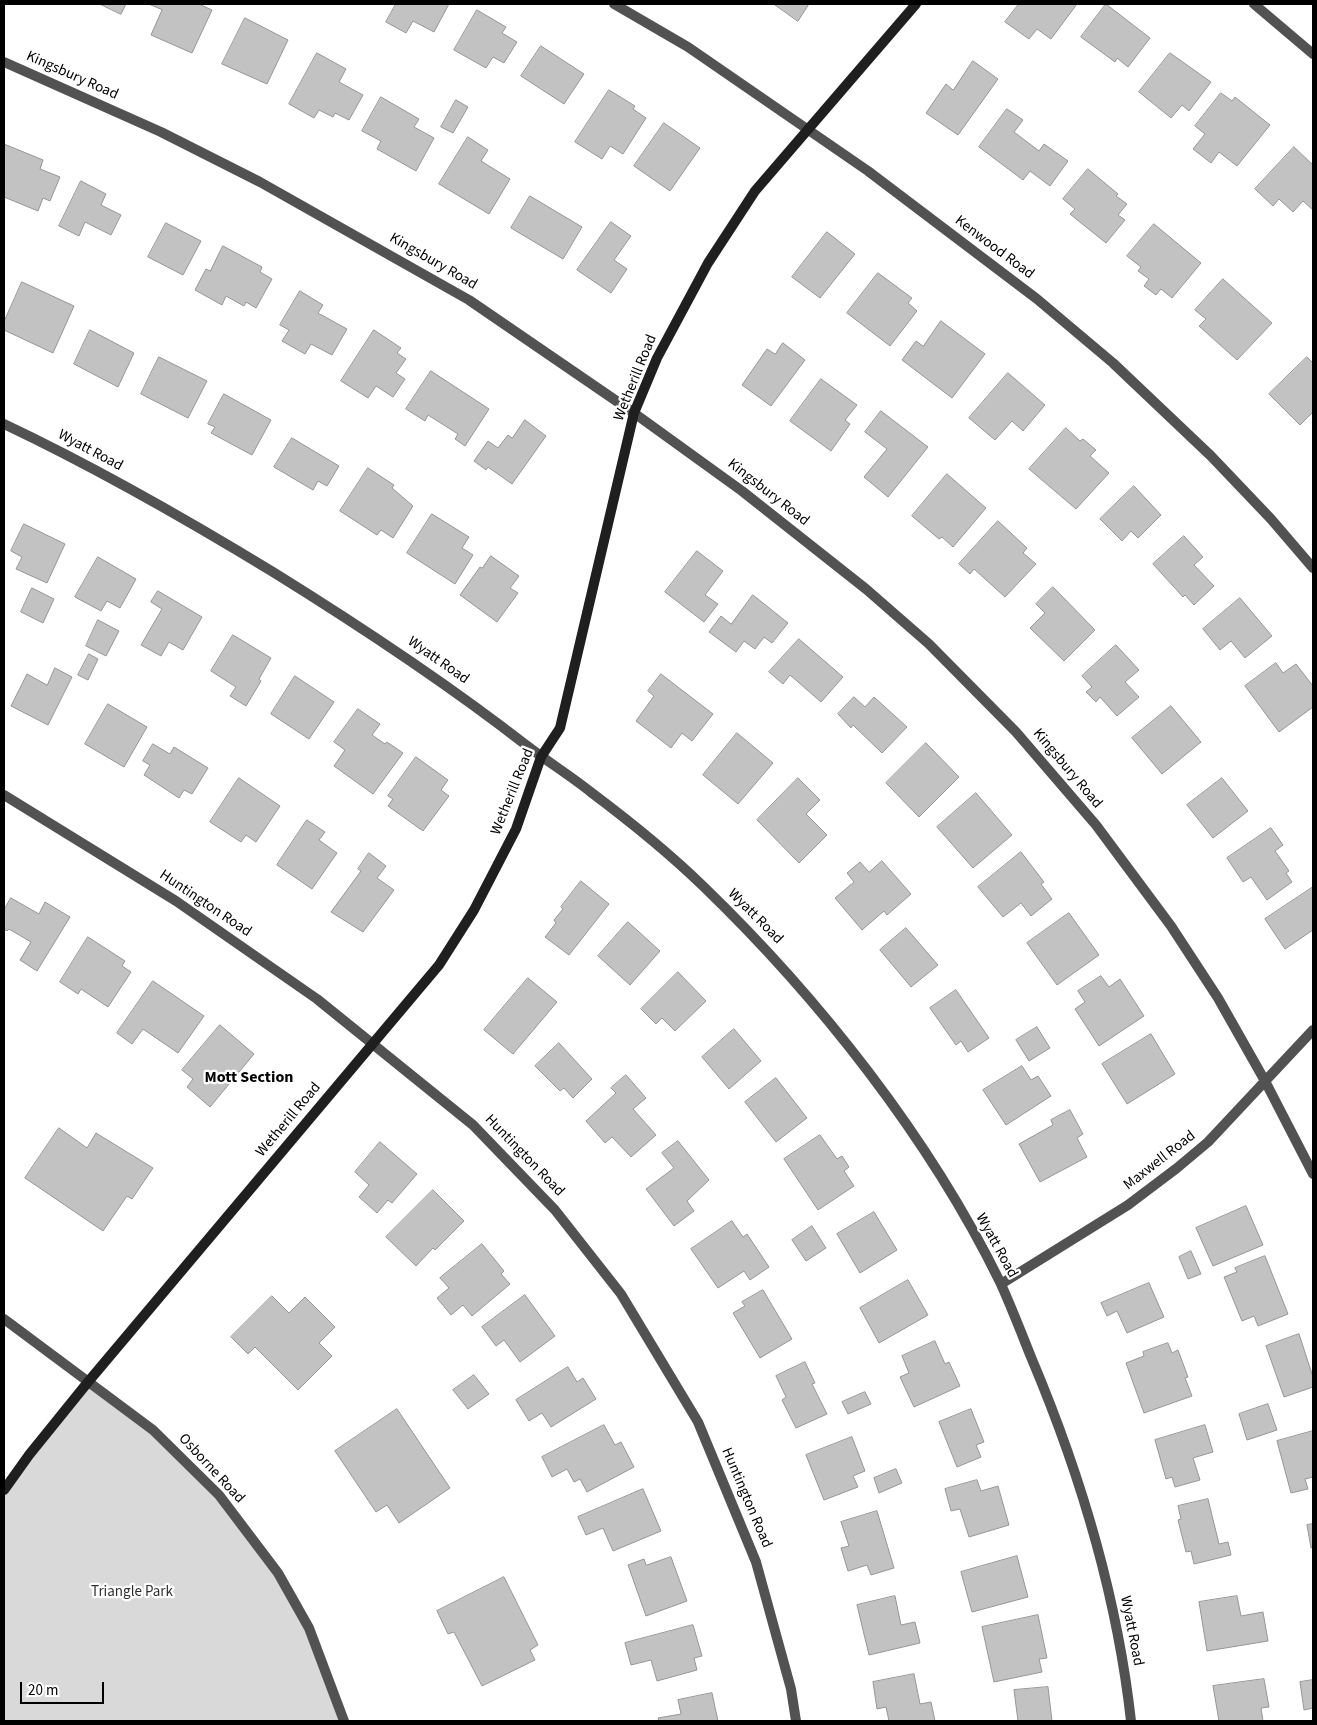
<!DOCTYPE html>
<style>
body{margin:0}
#map{position:relative;width:1317px;height:1725px;overflow:hidden;background:#fff;font-family:"Source Sans 3",sans-serif}
canvas{display:block}
.frame{position:absolute;inset:0;border:5px solid #000;pointer-events:none}
.scale{position:absolute;left:20px;top:1682px;width:84px;height:22px;box-sizing:border-box;border:2px solid #000;border-top:0;padding-left:6px;font-size:15px;line-height:18px;white-space:nowrap;color:#000;-webkit-text-stroke:4px #fff;paint-order:stroke}
</style>
<div id="map">
<canvas width="1317" height="1725"></canvas>
<div class="frame"></div>
<div class="scale">20 m</div>
</div>
<script>
const c = document.querySelector('canvas').getContext('2d');
c.lineJoin = 'round';
function fillPath(path, color) { c.fillStyle = color; c.fill(path, 'evenodd'); }
function trace(path, color, width, dash) { c.strokeStyle = color; c.lineWidth = width; c.lineCap = dash ? 'butt' : 'round'; c.setLineDash(dash || []); c.stroke(path); }
function write(font, color, halo, rows, align = 'center') {
  c.font = font + ' "Source Sans 3",sans-serif'; c.lineWidth = 4.5; c.setLineDash([]); c.textBaseline = 'middle'; c.strokeStyle = halo; c.fillStyle = color; for (const [text, x, y, turn = 0] of rows) {
    c.save(); c.translate(x, y); c.rotate((+turn || 0) * Math.PI / 180); c.textAlign = isNaN(turn) ? turn : align; if (halo) c.strokeText(text, 0, 0); c.fillText(text, 0, 0); c.restore();
  }
}
fillPath(new Path2D(`
 M 88,1382 L 153,1430 L 219,1495 L 280,1577 L 309,1627 L 344,1721 L 4,1721 L 4,1490 Z`), '#d9d9d9');
const building = new Path2D(`
 M 100,4 L 126,4 L 121,14 Z
 M 149,4 L 199,4 L 212,10 L 192,53 L 151,35 L 162,10 Z
 M 396,4 L 449,4 L 434,32 L 413,21 L 406,33 L 386,22 Z
 M 774,4 L 809,4 L 798,21 Z
 M 1019,4 L 1077,4 L 1051,39 L 1037,29 L 1029,39 L 1005,22 Z
 M 1106,4 L 1150,38 L 1128,67 L 1117,58 L 1115,62 L 1081,37 Z
 M 477,10 L 506,27 L 502,33 L 517,42 L 504,63 L 493,57 L 486,68 L 454,50 Z
 M 245,18 L 288,40 L 267,84 L 222,64 Z
 M 541,46 L 584,74 L 564,104 L 521,76 Z
 M 317,53 L 346,69 L 339,82 L 363,95 L 349,120 L 335,113 L 333,117 L 319,110 L 314,118 L 289,104 Z
 M 1170,53 L 1211,82 L 1189,111 L 1182,105 L 1171,118 L 1139,92 Z
 M 973,61 L 998,79 L 958,135 L 926,113 L 946,84 L 953,90 Z
 M 609,90 L 635,106 L 633,109 L 646,118 L 623,154 L 610,146 L 602,159 L 575,142 Z
 M 1221,93 L 1232,101 L 1235,97 L 1270,125 L 1237,166 L 1219,152 L 1211,163 L 1193,149 L 1205,134 L 1195,126 Z
 M 381,97 L 419,119 L 414,127 L 434,138 L 416,171 L 377,149 L 381,141 L 362,131 Z
 M 456,100 L 468,107 L 453,133 L 441,127 Z
 M 1007,109 L 1023,120 L 1014,132 L 1039,151 L 1044,144 L 1068,161 L 1050,186 L 1030,171 L 1023,180 L 979,147 Z
 M 664,123 L 700,148 L 670,191 L 634,166 Z
 M 468,137 L 488,150 L 481,161 L 510,179 L 489,214 L 439,184 Z
 M 4,144 L 43,160 L 40,169 L 60,177 L 50,201 L 43,198 L 38,211 L 4,197 Z
 M 1294,147 L 1313,165 L 1313,210 L 1303,201 L 1293,212 L 1279,199 L 1273,206 L 1255,189 Z
 M 1088,169 L 1118,194 L 1116,196 L 1127,204 L 1118,215 L 1125,220 L 1106,243 L 1070,214 L 1075,209 L 1063,199 Z
 M 81,181 L 106,194 L 101,205 L 121,215 L 111,235 L 85,222 L 79,236 L 59,226 Z
 M 530,196 L 582,227 L 563,259 L 511,228 Z
 M 611,222 L 631,236 L 614,260 L 627,269 L 611,293 L 577,270 Z
 M 166,223 L 201,241 L 183,275 L 148,257 Z
 M 1154,224 L 1201,263 L 1172,298 L 1161,289 L 1156,295 L 1144,286 L 1149,279 L 1138,271 L 1141,267 L 1127,256 Z
 M 827,232 L 855,254 L 820,298 L 792,277 Z
 M 223,246 L 262,267 L 260,272 L 272,279 L 256,308 L 246,302 L 244,306 L 226,296 L 222,305 L 195,290 L 206,269 L 210,271 Z
 M 878,273 L 912,298 L 908,303 L 917,311 L 890,346 L 847,313 Z
 M 1223,279 L 1272,323 L 1237,360 L 1199,326 L 1206,319 L 1195,310 Z
 M 22,282 L 74,306 L 53,353 L 4,330 L 4,322 Z
 M 300,291 L 323,305 L 318,313 L 347,329 L 332,355 L 311,344 L 305,354 L 282,341 L 289,330 L 280,325 Z
 M 941,321 L 985,354 L 952,398 L 902,360 L 916,341 L 923,346 Z
 M 90,330 L 134,353 L 118,387 L 74,364 Z
 M 374,330 L 401,348 L 397,353 L 406,359 L 396,373 L 405,379 L 393,397 L 376,386 L 368,398 L 341,381 Z
 M 783,343 L 805,360 L 771,406 L 742,385 L 767,349 L 775,354 Z
 M 159,357 L 207,381 L 188,418 L 141,394 Z
 M 1307,357 L 1313,363 L 1313,412 L 1300,425 L 1269,394 Z
 M 431,371 L 489,409 L 465,446 L 455,439 L 458,434 L 428,415 L 425,421 L 406,409 Z
 M 1008,373 L 1045,405 L 1023,431 L 1012,421 L 995,440 L 969,418 Z
 M 821,379 L 857,405 L 845,420 L 850,424 L 831,451 L 790,421 Z
 M 224,394 L 271,420 L 252,455 L 211,433 L 215,427 L 208,424 Z
 M 881,411 L 928,447 L 888,497 L 864,477 L 887,449 L 865,432 Z
 M 525,420 L 546,436 L 512,484 L 488,467 L 486,470 L 474,461 L 488,441 L 498,448 L 508,435 L 512,438 Z
 M 1066,428 L 1080,441 L 1083,439 L 1096,450 L 1090,456 L 1109,473 L 1076,509 L 1029,469 Z
 M 292,438 L 339,466 L 327,486 L 318,481 L 313,490 L 274,467 Z
 M 368,468 L 394,485 L 392,488 L 413,506 L 393,538 L 381,530 L 377,535 L 340,511 Z
 M 947,474 L 986,508 L 953,547 L 942,537 L 939,539 L 912,516 Z
 M 1134,486 L 1161,515 L 1138,538 L 1131,531 L 1122,541 L 1100,519 Z
 M 432,514 L 469,537 L 462,548 L 473,555 L 455,584 L 407,553 Z
 M 998,521 L 1027,548 L 1023,553 L 1036,564 L 1005,597 L 974,569 L 970,574 L 959,564 Z
 M 24,524 L 65,544 L 47,583 L 16,569 L 22,557 L 11,551 Z
 M 1184,536 L 1203,557 L 1194,565 L 1214,586 L 1194,605 L 1185,595 L 1183,597 L 1153,564 Z
 M 697,551 L 723,571 L 705,595 L 718,604 L 704,622 L 665,592 Z
 M 491,556 L 519,576 L 510,588 L 518,593 L 497,622 L 460,595 L 480,567 L 482,568 Z
 M 98,557 L 136,579 L 120,608 L 107,601 L 101,611 L 75,597 Z
 M 1053,587 L 1095,630 L 1064,661 L 1030,628 L 1045,613 L 1036,604 Z
 M 32,588 L 54,599 L 43,623 L 21,612 Z
 M 158,591 L 202,617 L 183,650 L 169,642 L 161,656 L 141,645 L 162,609 L 151,602 Z
 M 753,595 L 788,623 L 772,643 L 764,637 L 755,649 L 744,641 L 736,652 L 709,632 L 721,616 L 731,624 Z
 M 1240,598 L 1272,636 L 1245,658 L 1231,641 L 1220,650 L 1203,629 Z
 M 98,620 L 119,631 L 106,656 L 86,646 Z
 M 233,635 L 271,658 L 259,679 L 261,681 L 246,706 L 230,696 L 236,687 L 211,671 Z
 M 799,639 L 843,677 L 821,702 L 790,675 L 783,684 L 769,672 Z
 M 1116,645 L 1139,670 L 1125,682 L 1139,697 L 1117,716 L 1100,697 L 1096,702 L 1086,692 L 1092,687 L 1082,676 Z
 M 89,654 L 98,659 L 88,680 L 78,675 Z
 M 1276,663 L 1283,673 L 1296,664 L 1313,686 L 1313,707 L 1279,732 L 1245,686 Z
 M 55,668 L 72,677 L 48,725 L 11,706 L 27,674 L 47,685 Z
 M 661,674 L 713,714 L 692,741 L 682,733 L 671,748 L 636,721 L 654,696 L 648,691 Z
 M 295,676 L 334,702 L 309,739 L 271,714 Z
 M 854,697 L 865,707 L 874,697 L 907,727 L 882,753 L 853,725 L 851,728 L 838,714 Z
 M 108,704 L 147,727 L 124,767 L 85,744 Z
 M 1171,706 L 1201,742 L 1162,774 L 1132,738 Z
 M 358,709 L 380,724 L 372,735 L 385,744 L 387,742 L 403,753 L 373,794 L 334,766 L 345,750 L 334,742 Z
 M 737,733 L 773,763 L 738,804 L 703,775 Z
 M 926,743 L 959,777 L 919,817 L 886,783 Z
 M 153,744 L 170,754 L 174,747 L 208,768 L 192,794 L 184,790 L 179,798 L 144,775 L 150,765 L 143,761 Z
 M 416,757 L 448,780 L 441,790 L 449,796 L 423,831 L 388,806 L 393,799 L 388,796 Z
 M 239,778 L 280,806 L 256,842 L 246,835 L 241,842 L 210,822 Z
 M 798,778 L 820,800 L 806,814 L 827,835 L 799,863 L 757,820 Z
 M 1222,778 L 1248,811 L 1213,838 L 1187,805 Z
 M 976,793 L 1012,835 L 973,868 L 937,827 Z
 M 307,820 L 325,832 L 319,840 L 337,853 L 312,889 L 277,865 Z
 M 1271,828 L 1283,845 L 1275,851 L 1289,871 L 1286,873 L 1292,882 L 1267,900 L 1251,877 L 1243,882 L 1227,858 Z
 M 1021,852 L 1044,882 L 1041,884 L 1052,899 L 1031,916 L 1021,903 L 1003,917 L 978,887 Z
 M 369,853 L 386,866 L 377,878 L 394,890 L 363,932 L 331,912 L 361,871 L 358,869 Z
 M 882,861 L 911,894 L 887,915 L 884,911 L 862,930 L 835,898 L 854,882 L 847,873 L 860,862 L 869,872 Z
 M 581,881 L 609,904 L 569,955 L 545,937 L 556,923 L 554,920 L 563,909 L 561,907 Z
 M 1313,887 L 1313,930 L 1285,949 L 1265,919 Z
 M 11,898 L 39,914 L 45,902 L 70,917 L 37,971 L 20,960 L 31,942 L 9,929 L 7,931 L 4,929 L 4,910 Z
 M 1069,913 L 1099,955 L 1057,985 L 1027,943 Z
 M 628,922 L 660,951 L 630,985 L 598,956 Z
 M 906,928 L 938,965 L 911,987 L 880,950 Z
 M 88,937 L 125,961 L 122,966 L 131,972 L 108,1007 L 81,989 L 78,994 L 60,982 Z
 M 678,972 L 706,1001 L 675,1031 L 662,1018 L 656,1024 L 641,1009 Z
 M 1101,976 L 1109,987 L 1120,979 L 1144,1016 L 1099,1046 L 1075,1009 L 1085,1002 L 1078,991 Z
 M 528,978 L 557,1002 L 513,1054 L 484,1030 Z
 M 153,981 L 204,1016 L 178,1053 L 143,1029 L 132,1044 L 117,1033 Z
 M 956,990 L 989,1038 L 968,1052 L 961,1041 L 956,1045 L 930,1008 Z
 M 220,1025 L 254,1054 L 210,1107 L 187,1087 L 193,1079 L 182,1070 Z
 M 1037,1027 L 1050,1048 L 1029,1061 L 1016,1040 Z
 M 734,1029 L 761,1061 L 729,1089 L 702,1057 Z
 M 1151,1034 L 1175,1074 L 1127,1104 L 1102,1064 Z
 M 559,1043 L 592,1079 L 573,1098 L 564,1088 L 560,1091 L 535,1066 Z
 M 1022,1066 L 1031,1080 L 1038,1076 L 1051,1096 L 1006,1125 L 983,1090 Z
 M 626,1075 L 646,1098 L 633,1109 L 656,1135 L 631,1157 L 612,1137 L 605,1143 L 586,1121 L 616,1093 L 611,1088 Z
 M 776,1078 L 807,1118 L 776,1142 L 745,1102 Z
 M 1070,1110 L 1083,1134 L 1077,1138 L 1087,1157 L 1040,1182 L 1019,1144 L 1053,1125 L 1051,1120 Z
 M 59,1128 L 87,1148 L 96,1133 L 153,1168 L 132,1199 L 127,1196 L 103,1231 L 25,1178 Z
 M 820,1135 L 837,1159 L 842,1156 L 849,1167 L 844,1171 L 854,1186 L 818,1210 L 784,1159 Z
 M 678,1141 L 709,1180 L 687,1201 L 694,1211 L 674,1226 L 646,1189 L 674,1168 L 662,1153 Z
 M 380,1142 L 417,1174 L 392,1203 L 388,1200 L 377,1213 L 359,1197 L 369,1185 L 355,1172 Z
 M 433,1190 L 464,1221 L 435,1250 L 433,1248 L 416,1266 L 386,1237 Z
 M 1246,1206 L 1263,1245 L 1213,1266 L 1196,1228 Z
 M 874,1212 L 897,1250 L 860,1273 L 837,1234 Z
 M 732,1221 L 743,1237 L 747,1234 L 769,1267 L 750,1280 L 744,1271 L 718,1288 L 691,1249 Z
 M 812,1226 L 826,1248 L 806,1261 L 792,1240 Z
 M 482,1244 L 504,1271 L 501,1274 L 510,1284 L 472,1316 L 463,1305 L 451,1315 L 437,1298 L 449,1288 L 440,1278 Z
 M 1191,1251 L 1201,1274 L 1188,1279 L 1179,1257 Z
 M 1265,1256 L 1288,1314 L 1258,1326 L 1254,1316 L 1242,1321 L 1224,1277 L 1237,1272 L 1235,1268 Z
 M 908,1280 L 928,1315 L 879,1343 L 860,1308 Z
 M 1149,1283 L 1164,1317 L 1127,1333 L 1117,1311 L 1107,1316 L 1101,1303 Z
 M 763,1290 L 792,1339 L 760,1358 L 733,1313 L 745,1306 L 742,1302 Z
 M 525,1295 L 555,1336 L 520,1362 L 504,1340 L 496,1346 L 482,1327 Z
 M 272,1296 L 289,1313 L 305,1297 L 335,1327 L 319,1343 L 332,1356 L 298,1390 L 255,1347 L 248,1354 L 231,1337 Z
 M 1299,1334 L 1313,1377 L 1313,1387 L 1284,1397 L 1266,1346 Z
 M 935,1341 L 945,1364 L 949,1362 L 960,1386 L 914,1407 L 900,1377 L 909,1373 L 902,1356 Z
 M 1168,1343 L 1172,1353 L 1178,1350 L 1188,1377 L 1185,1378 L 1192,1396 L 1144,1413 L 1126,1363 L 1144,1356 L 1143,1352 Z
 M 805,1362 L 815,1383 L 812,1384 L 827,1414 L 796,1428 L 782,1400 L 786,1397 L 776,1376 Z
 M 568,1367 L 577,1382 L 583,1378 L 596,1399 L 551,1427 L 542,1413 L 529,1421 L 516,1400 Z
 M 474,1375 L 489,1394 L 468,1409 L 453,1390 Z
 M 865,1392 L 871,1404 L 848,1414 L 842,1402 Z
 M 1268,1404 L 1277,1430 L 1247,1440 L 1239,1414 Z
 M 397,1409 L 450,1488 L 399,1523 L 387,1505 L 376,1512 L 335,1451 Z
 M 971,1409 L 984,1442 L 976,1445 L 981,1457 L 957,1467 L 939,1422 Z
 M 604,1425 L 615,1445 L 621,1442 L 634,1467 L 587,1492 L 580,1479 L 574,1482 L 567,1469 L 552,1477 L 542,1457 Z
 M 1205,1425 L 1213,1452 L 1193,1458 L 1200,1480 L 1175,1487 L 1172,1477 L 1166,1479 L 1155,1440 Z
 M 1313,1431 L 1313,1477 L 1305,1479 L 1308,1489 L 1291,1493 L 1277,1441 Z
 M 852,1437 L 865,1471 L 853,1476 L 858,1487 L 824,1500 L 806,1455 Z
 M 896,1469 L 902,1483 L 879,1493 L 874,1478 Z
 M 977,1480 L 981,1491 L 998,1486 L 1009,1525 L 969,1537 L 960,1509 L 951,1511 L 945,1489 Z
 M 643,1489 L 661,1531 L 613,1551 L 603,1528 L 586,1535 L 578,1517 Z
 M 1208,1499 L 1219,1544 L 1228,1542 L 1231,1555 L 1194,1564 L 1191,1551 L 1186,1552 L 1178,1520 L 1181,1519 L 1178,1506 Z
 M 877,1511 L 894,1568 L 871,1575 L 867,1565 L 848,1571 L 841,1548 L 849,1546 L 841,1522 Z
 M 1313,1524 L 1313,1547 L 1311,1548 L 1307,1525 Z
 M 1017,1556 L 1028,1597 L 972,1612 L 961,1572 Z
 M 671,1557 L 687,1601 L 646,1616 L 628,1565 L 644,1559 L 646,1565 Z
 M 504,1577 L 538,1645 L 530,1650 L 535,1660 L 482,1686 L 454,1632 L 448,1634 L 437,1611 Z
 M 895,1596 L 901,1625 L 915,1622 L 920,1643 L 869,1655 L 857,1605 Z
 M 1237,1596 L 1241,1616 L 1263,1612 L 1268,1641 L 1207,1651 L 1199,1602 Z
 M 1038,1615 L 1047,1658 L 1039,1659 L 1042,1672 L 994,1682 L 982,1627 Z
 M 693,1625 L 702,1656 L 694,1658 L 697,1670 L 657,1681 L 651,1660 L 631,1665 L 625,1643 Z
 M 914,1674 L 920,1704 L 931,1702 L 935,1721 L 889,1721 L 886,1707 L 877,1709 L 873,1682 Z
 M 1264,1679 L 1269,1707 L 1261,1708 L 1263,1721 L 1219,1721 L 1213,1686 Z
 M 1313,1680 L 1313,1708 L 1304,1710 L 1300,1682 Z
 M 1048,1687 L 1052,1721 L 1018,1721 L 1014,1690 Z
 M 712,1693 L 718,1721 L 659,1721 L 658,1718 L 681,1714 L 678,1700 Z`);
fillPath(building, '#c2c2c2');
trace(building, '#969696', 1);
trace(new Path2D(`
 M 614,4 L 688,47 L 868,171 L 1037,299 L 1113,363 L 1211,456 L 1271,519 L 1313,568
 M 1254,4 L 1313,54
 M 4,62 L 161,132 L 260,182 L 469,300 L 634,413 L 742,491 L 866,589 L 929,644 L 1016,732 L 1096,825 L 1171,926 L 1218,998 L 1265,1081 L 1313,1174
 M 4,424 C 97,468 186,519 273,572 C 360,626 445,682 526,745 C 548,762 571,776 592,793 C 628,820 671,855 703,886 C 818,997 929,1137 1000,1282 C 1011,1306 1021,1332 1031,1357 C 1080,1473 1117,1595 1131,1721
 M 4,795 L 176,901 L 317,999 L 473,1125 L 555,1210 L 621,1294 L 698,1422 L 756,1562 L 791,1689 L 796,1721
 M 1001,1284 L 1128,1205 L 1177,1168 L 1208,1142 L 1313,1030
 M 4,1319 L 153,1430 L 219,1495 L 278,1573 L 309,1628 L 344,1721`), '#525252', 10);
trace(new Path2D(`
 M 4,1490 L 29,1455 L 88,1382 L 439,965 L 474,910 L 516,829 L 541,757 L 560,728 L 634,413 L 657,358 L 708,263 L 755,191 L 916,4`), '#1f1f1f', 10);
write('15px', '#000', '#fff', [
 ["Kingsbury Road",72,76,24],
 ["Kenwood Road",994,248,37],
 ["Kingsbury Road",433,262,30],
 ["Wetherill Road",636,378,-68],
 ["Wyatt Road",90,451,28],
 ["Kingsbury Road",768,493,38],
 ["Wyatt Road",438,661,35],
 ["Kingsbury Road",1067,769,50],
 ["Wetherill Road",513,792,-68],
 ["Huntington Road",205,904,34],
 ["Wyatt Road",755,917,45],
 ["Wetherill Road",289,1120,-50],
 ["Huntington Road",524,1156,46],
 ["Maxwell Road",1160,1161,-38],
 ["Wyatt Road",996,1246,61],
 ["Osborne Road",211,1469,47],
 ["Huntington Road",746,1498,67],
 ["Wyatt Road",1131,1631,79]
]);
write('15px', '#303030', '#fff', [
 ["Triangle Park",132,1593]
]);
write('bold 16px', '#000', '#fff', [
 ["Mott Section",249,1078]
]);
</script>
